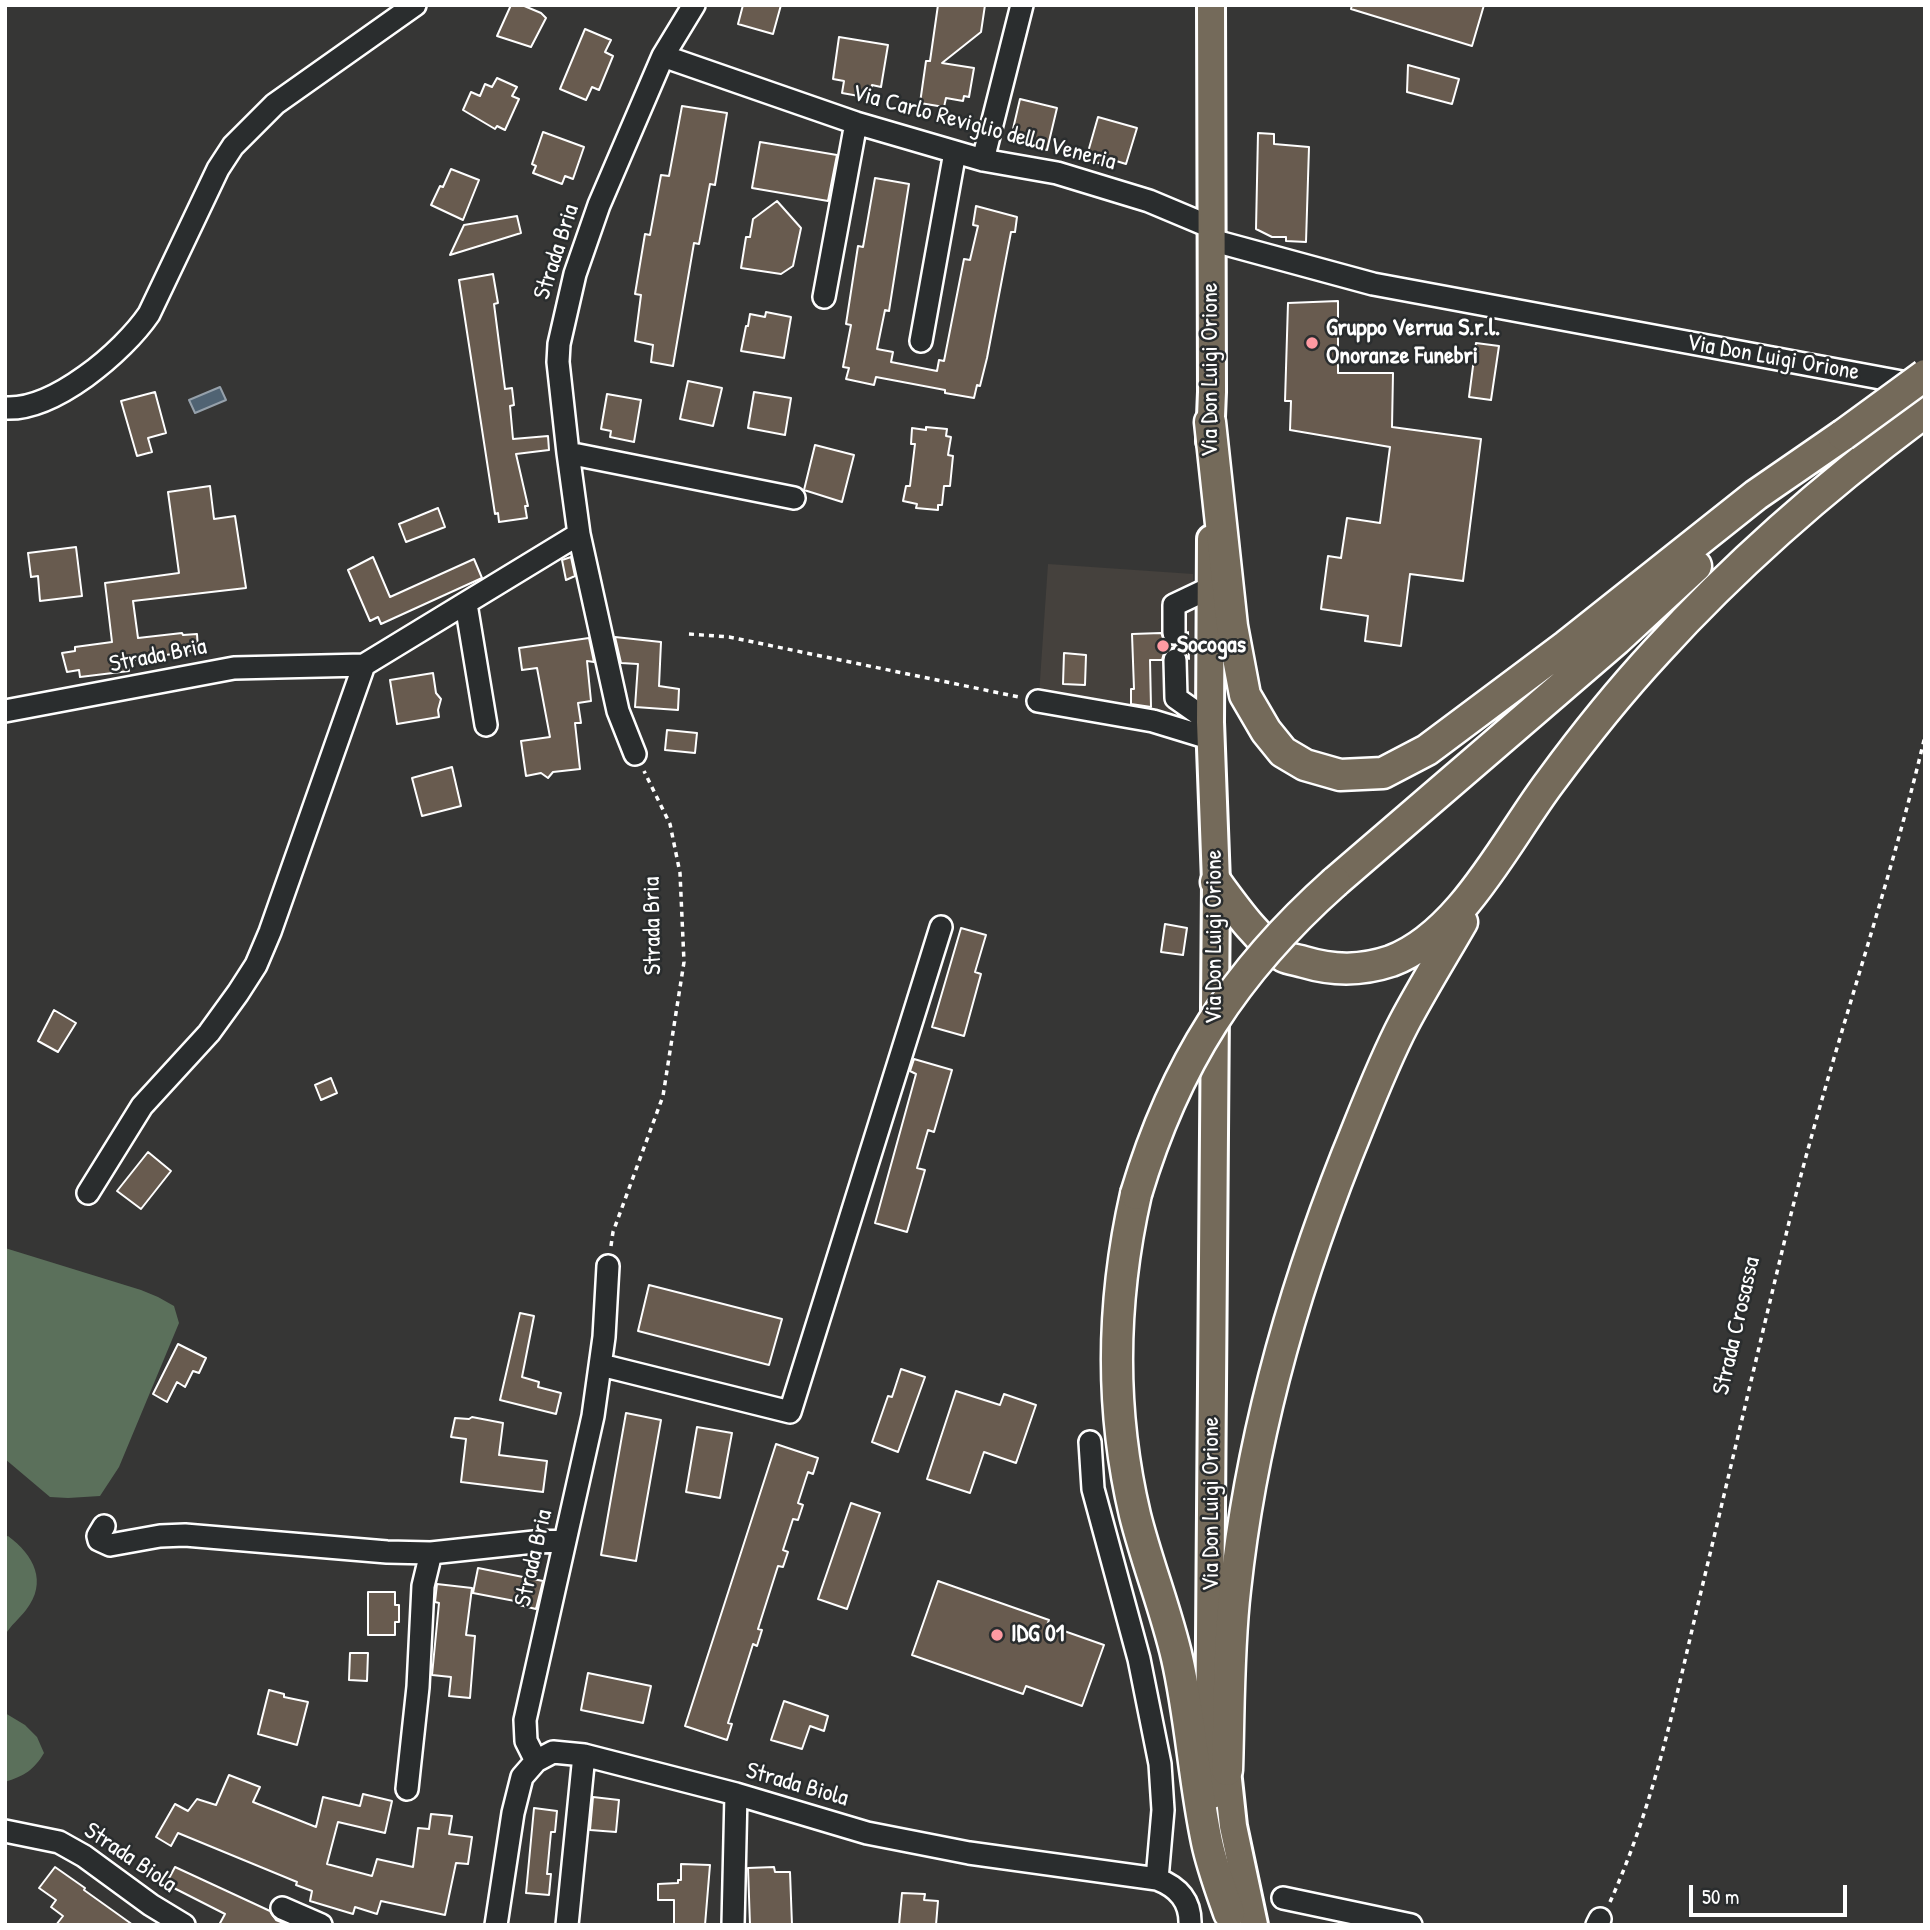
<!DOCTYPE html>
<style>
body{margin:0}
#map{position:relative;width:1930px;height:1930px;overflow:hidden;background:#363635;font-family:"Patrick Hand",sans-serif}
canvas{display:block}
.frame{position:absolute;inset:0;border:7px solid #fff;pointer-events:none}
.scale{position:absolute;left:1689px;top:1885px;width:158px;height:32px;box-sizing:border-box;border:4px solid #fff;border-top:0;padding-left:9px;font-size:21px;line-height:24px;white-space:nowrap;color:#fff;-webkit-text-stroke:5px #2a2d2e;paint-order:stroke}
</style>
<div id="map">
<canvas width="1930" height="1930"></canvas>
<div class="frame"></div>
<div class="scale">50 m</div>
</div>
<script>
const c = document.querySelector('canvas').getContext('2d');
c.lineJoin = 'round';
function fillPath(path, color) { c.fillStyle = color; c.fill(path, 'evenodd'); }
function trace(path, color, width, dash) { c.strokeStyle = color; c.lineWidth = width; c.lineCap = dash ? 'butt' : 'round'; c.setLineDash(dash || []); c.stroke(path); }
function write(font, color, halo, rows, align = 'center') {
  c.font = font + ' "Patrick Hand",sans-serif'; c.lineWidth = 5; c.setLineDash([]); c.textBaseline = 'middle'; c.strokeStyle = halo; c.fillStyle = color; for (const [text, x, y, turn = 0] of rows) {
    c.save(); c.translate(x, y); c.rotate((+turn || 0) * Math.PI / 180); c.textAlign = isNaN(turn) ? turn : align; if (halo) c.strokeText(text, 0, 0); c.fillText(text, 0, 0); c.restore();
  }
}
fillPath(new Path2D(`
 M 1048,564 L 1193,574 L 1195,727 L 1039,695 Z`), '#45413d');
fillPath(new Path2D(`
 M 5,1248 L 141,1290 L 158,1297 L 174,1306 L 179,1323 L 119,1467 L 100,1496 L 68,1498 L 50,1497 L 5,1459 Z
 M 8,1536 C 34,1555 48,1582 26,1610 C 19,1619 11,1625 5,1635 L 5,1537 Z
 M 5,1713 L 25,1725 L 37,1737 L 44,1753 C 34,1770 24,1776 5,1782 Z`), '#5b705b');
const water = new Path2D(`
 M 220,387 L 226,400 L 195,413 L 189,400 Z`);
fillPath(water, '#506373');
trace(water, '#96a1ab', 2);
const building = new Path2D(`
 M 511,5 L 522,5 L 541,13 L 546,18 L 531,47 L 497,36 Z
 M 743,5 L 781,5 L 773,34 L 738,24 Z
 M 938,5 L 985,5 L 981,32 L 942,63 L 974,68 L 969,97 L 964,96 L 963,101 L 946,98 L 944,107 L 920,103 L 926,61 L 930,61 Z
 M 1352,5 L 1484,5 L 1472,46 L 1351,9 Z
 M 585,29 L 611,40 L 605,52 L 613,56 L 599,90 L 592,87 L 586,100 L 560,89 Z
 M 839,37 L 888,45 L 881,87 L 872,85 L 870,98 L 842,93 L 844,81 L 833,79 Z
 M 1408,65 L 1459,79 L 1452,104 L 1407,92 Z
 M 497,78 L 517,87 L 512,96 L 519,99 L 505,130 L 497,126 L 495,129 L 463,110 L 471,92 L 480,96 L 485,84 L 492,87 Z
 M 1020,99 L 1057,108 L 1047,150 L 1010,142 Z
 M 682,106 L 727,113 L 715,185 L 710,184 L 699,244 L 694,243 L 673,366 L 651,362 L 653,345 L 635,341 L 641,295 L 635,294 L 645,234 L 650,235 L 661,175 L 669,176 Z
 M 1098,117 L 1137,128 L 1126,164 L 1113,160 L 1111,167 L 1086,159 Z
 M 543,132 L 584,147 L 573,179 L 565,176 L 562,184 L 533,173 L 536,166 L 532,164 Z
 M 1258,133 L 1274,134 L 1274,144 L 1309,147 L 1306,242 L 1286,241 L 1286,237 L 1272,237 L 1256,229 Z
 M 760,142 L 837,155 L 828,201 L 752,188 Z
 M 451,169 L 479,180 L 463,220 L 431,205 L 440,186 L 443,187 Z
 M 875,178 L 909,184 L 889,311 L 885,310 L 877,349 L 893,352 L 891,362 L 937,371 L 939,360 L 944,361 L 964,259 L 970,260 L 978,226 L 973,225 L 976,206 L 1017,217 L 1015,232 L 1011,232 L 987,358 L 980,386 L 977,385 L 974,398 L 945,393 L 945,390 L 876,377 L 874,385 L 846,379 L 849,368 L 843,367 L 851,325 L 846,324 L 858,246 L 863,247 Z
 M 777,201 L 801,228 L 793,266 L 781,274 L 741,268 L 746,237 L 750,237 L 753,219 Z
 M 517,216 L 521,233 L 450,255 L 464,225 Z
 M 493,274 L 498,303 L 494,304 L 505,389 L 512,388 L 514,405 L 510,406 L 513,439 L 548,436 L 549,450 L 516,454 L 528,506 L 525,506 L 527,518 L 499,522 L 498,513 L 495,514 L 459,280 Z
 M 1338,301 L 1338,373 L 1393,373 L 1392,427 L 1481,439 L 1463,581 L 1410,574 L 1401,646 L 1365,641 L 1368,616 L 1321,609 L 1328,556 L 1341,558 L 1347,518 L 1380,523 L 1390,447 L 1290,430 L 1291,401 L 1285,401 L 1288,303 Z
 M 766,312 L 791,317 L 784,358 L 741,351 L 746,326 L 748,326 L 750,314 L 765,317 Z
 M 1476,343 L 1499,346 L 1491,400 L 1469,397 Z
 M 688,381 L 722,388 L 713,426 L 680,419 Z
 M 155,392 L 166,433 L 148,438 L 152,452 L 137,456 L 121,401 Z
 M 754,392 L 791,398 L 785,435 L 748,428 Z
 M 607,394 L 641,400 L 634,442 L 610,437 L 611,431 L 601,429 Z
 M 926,427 L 947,429 L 946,436 L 951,437 L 948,455 L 953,456 L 950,486 L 944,486 L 942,505 L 938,505 L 938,510 L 916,508 L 917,504 L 903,501 L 906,486 L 910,486 L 915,444 L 911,444 L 912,428 L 926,430 Z
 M 815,445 L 854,455 L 842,502 L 804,490 Z
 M 210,486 L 214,519 L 235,516 L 246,588 L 133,601 L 138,638 L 182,633 L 183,635 L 197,634 L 198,650 L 127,661 L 129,671 L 80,677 L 79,670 L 67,672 L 62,653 L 75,651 L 75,647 L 112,642 L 105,583 L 179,573 L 168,492 Z
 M 438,508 L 445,527 L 406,542 L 399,524 Z
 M 76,547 L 82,596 L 40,601 L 38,576 L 31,577 L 28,553 Z
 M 373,557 L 390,597 L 474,559 L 482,578 L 381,624 L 378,617 L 370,621 L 348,570 Z
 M 571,557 L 575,576 L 566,580 L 562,560 Z
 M 1188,632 L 1189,659 L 1182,649 L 1174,647 L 1164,653 L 1162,660 L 1150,660 L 1151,707 L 1131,704 L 1131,689 L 1134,689 L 1132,634 L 1161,633 L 1167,644 L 1175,646 L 1185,640 Z
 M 615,637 L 661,642 L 659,686 L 679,689 L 678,710 L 635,707 L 638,664 L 621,663 Z
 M 589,638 L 594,662 L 587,661 L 591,701 L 578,703 L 581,723 L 575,723 L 580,769 L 553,772 L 548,778 L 541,773 L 526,776 L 521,741 L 550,737 L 537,668 L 522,670 L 519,648 Z
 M 1064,653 L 1086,655 L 1085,685 L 1063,684 Z
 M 433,673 L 436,693 L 441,699 L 438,710 L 439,717 L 397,724 L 390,680 Z
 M 667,730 L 697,733 L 695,753 L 665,750 Z
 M 452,767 L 461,806 L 422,816 L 412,778 Z
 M 1165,924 L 1187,928 L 1183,955 L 1161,952 Z
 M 961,928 L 986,935 L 975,972 L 981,974 L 964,1036 L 932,1027 Z
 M 54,1010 L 76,1023 L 58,1052 L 38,1041 Z
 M 914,1059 L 952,1070 L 934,1132 L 928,1130 L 917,1168 L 925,1170 L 907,1232 L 875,1223 L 916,1074 L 910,1071 Z
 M 331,1078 L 337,1093 L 321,1100 L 315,1085 Z
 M 148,1152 L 171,1171 L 141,1209 L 117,1191 Z
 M 649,1285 L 782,1319 L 769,1365 L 638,1331 Z
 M 520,1313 L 534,1316 L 522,1377 L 539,1382 L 538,1387 L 561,1393 L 556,1414 L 500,1400 Z
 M 178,1344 L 206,1358 L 199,1373 L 193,1371 L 185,1387 L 177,1382 L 167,1402 L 153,1394 Z
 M 901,1369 L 925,1377 L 898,1452 L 872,1442 L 888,1396 L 892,1397 Z
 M 956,1391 L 1000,1405 L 1004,1394 L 1036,1405 L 1016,1463 L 984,1452 L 970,1493 L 927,1479 Z
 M 626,1413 L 661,1420 L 636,1561 L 601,1555 Z
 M 472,1417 L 503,1423 L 499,1455 L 547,1461 L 543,1492 L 461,1482 L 466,1439 L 451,1437 L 455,1418 L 469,1419 Z
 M 697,1427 L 732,1433 L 720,1498 L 686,1492 Z
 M 776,1444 L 818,1458 L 813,1474 L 808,1472 L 798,1503 L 803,1505 L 798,1520 L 793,1519 L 783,1550 L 788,1552 L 783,1567 L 778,1566 L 758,1629 L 762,1630 L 757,1646 L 753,1644 L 728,1723 L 732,1724 L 727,1740 L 685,1726 Z
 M 851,1503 L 880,1513 L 847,1609 L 818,1599 Z
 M 478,1568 L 543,1581 L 536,1609 L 519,1605 L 520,1602 L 473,1593 Z
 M 938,1581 L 1049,1620 L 1047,1625 L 1104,1645 L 1082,1706 L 1026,1686 L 1023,1694 L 912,1655 Z
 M 437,1584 L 472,1588 L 466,1635 L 475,1636 L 470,1698 L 449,1696 L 451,1677 L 432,1675 L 439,1603 L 435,1602 Z
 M 368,1592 L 395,1592 L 395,1605 L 399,1605 L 399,1622 L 395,1622 L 395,1635 L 368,1635 Z
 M 350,1653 L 368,1653 L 367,1681 L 349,1680 Z
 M 588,1673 L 651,1686 L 643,1723 L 581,1710 Z
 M 269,1690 L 284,1694 L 284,1697 L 308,1702 L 297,1745 L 258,1734 Z
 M 784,1701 L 828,1716 L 824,1731 L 810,1726 L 802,1749 L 771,1740 Z
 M 229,1775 L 260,1787 L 253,1802 L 316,1827 L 323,1797 L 360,1806 L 363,1794 L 392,1801 L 385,1833 L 338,1822 L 327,1864 L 372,1876 L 377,1859 L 413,1867 L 418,1828 L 429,1829 L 431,1814 L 452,1816 L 449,1834 L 472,1837 L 468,1864 L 456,1863 L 445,1915 L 381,1901 L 377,1914 L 355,1907 L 353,1914 L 310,1901 L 312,1891 L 296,1885 L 297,1882 L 178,1833 L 171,1846 L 156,1837 L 175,1804 L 188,1811 L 197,1799 L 216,1805 Z
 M 593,1797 L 619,1800 L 616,1832 L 590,1830 Z
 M 534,1808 L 557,1811 L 555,1832 L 551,1832 L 547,1874 L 551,1874 L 549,1895 L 526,1893 Z
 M 681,1864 L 710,1865 L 705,1925 L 674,1925 L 674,1900 L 658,1900 L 658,1884 L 678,1883 L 678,1880 L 681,1880 Z
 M 55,1867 L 85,1888 L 84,1890 L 133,1925 L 56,1925 L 63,1916 L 51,1907 L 56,1900 L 39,1888 Z
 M 175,1867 L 270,1911 L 276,1920 L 288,1925 L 219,1925 L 225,1914 L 166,1884 Z
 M 774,1867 L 775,1872 L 790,1872 L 792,1925 L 750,1925 L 748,1868 Z
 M 902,1893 L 925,1894 L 924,1900 L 938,1901 L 936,1925 L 899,1925 Z`);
fillPath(building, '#685b4f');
trace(building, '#fff', 2);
const minor = new Path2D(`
 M 663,56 L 856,123 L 983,160 L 1057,173 L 1149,201 L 1211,227
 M 983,160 L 1022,5
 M 1211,240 L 1373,284 L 1918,385
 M 824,297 L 856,123
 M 921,341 L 955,152
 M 5,408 C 54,411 123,352 149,314 L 218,169 L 233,146 L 275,104 L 415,5
 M 568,453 L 794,498
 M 466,604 L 486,725
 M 1174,633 L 1174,605 L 1212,587
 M 1175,660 L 1176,698 L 1210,722
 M 1038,701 L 1153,721 L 1212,739
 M 5,711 L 234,668 L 364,665 L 579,534
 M 635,754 L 618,711 L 579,534 L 568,453 L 558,362 L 559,344 L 575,274 L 599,205 L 663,56 L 694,5
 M 88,1193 L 142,1106 L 209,1033 L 238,993 L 256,965 L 270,932 L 364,665
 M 601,1365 L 790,1412 L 941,927
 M 1090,1442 L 1093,1489 L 1139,1659 L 1160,1764 L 1163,1810 L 1157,1879
 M 104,1526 L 98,1536 L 99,1540 L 110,1545 L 160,1536 L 185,1535 L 387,1552 L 431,1553 L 534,1542 L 565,1541
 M 536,1761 L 526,1741 L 525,1720 L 593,1416 L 604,1337 L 608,1266
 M 407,1789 L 418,1687 L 423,1586 L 431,1553
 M 5,1831 L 59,1842 L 84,1856 L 151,1905 L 184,1925
 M 1283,1898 L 1411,1925
 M 282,1908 L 321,1925
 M 496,1925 L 513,1813 L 522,1777 L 536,1761 L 553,1752 L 584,1755 L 736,1794 L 867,1833 L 969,1853 L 1157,1879 C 1178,1887 1191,1901 1190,1925
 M 567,1925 L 584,1755
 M 733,1925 L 736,1794
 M 1597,1925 L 1600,1919`);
const major = new Path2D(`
 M 1210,441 L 1212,392 L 1211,5
 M 1211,539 L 1210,722 L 1216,882 L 1209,1761 L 1212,1795
 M 1226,1761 L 1233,1826 L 1254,1925`);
const highway = new Path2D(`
 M 1210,422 L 1232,626 L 1245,695 L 1266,731 L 1283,752 L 1305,765 L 1340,775 L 1383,773 L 1427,750 L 1566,646 L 1756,495 L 1843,435
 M 1216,882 C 1233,905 1258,941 1283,956 C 1289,959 1297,960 1304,962 C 1334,971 1361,971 1391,961 C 1461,935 1507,839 1550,782 C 1583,737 1619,692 1657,651 C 1738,562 1828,484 1925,412
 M 1335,882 L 1616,640 L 1696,566
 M 1136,1194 C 1112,1300 1110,1409 1135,1515 C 1147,1563 1166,1610 1177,1658 C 1191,1719 1194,1781 1207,1842 C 1212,1866 1221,1890 1229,1913
 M 1227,1770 C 1229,1711 1228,1650 1235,1590 C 1251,1440 1292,1294 1347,1155 C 1365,1111 1382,1065 1404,1023 C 1422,989 1443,955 1462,922`);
trace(minor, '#fff', 26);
trace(major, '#fff', 32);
trace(highway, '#fff', 35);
trace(new Path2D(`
 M 689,634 L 729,637 L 1019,697
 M 611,1246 L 613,1232 L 663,1096 L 684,962 L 680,873 L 670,824 L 644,771
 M 1610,1902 C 1654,1805 1675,1702 1699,1600 C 1728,1479 1756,1359 1785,1239 C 1825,1070 1885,905 1925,736`), '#fff', 3.5, [5, 5]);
trace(minor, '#2a2d2e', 21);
trace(major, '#746a5a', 26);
trace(highway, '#746a5a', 30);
const highwayBridge = new Path2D(`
 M 1843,435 L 1925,375
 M 1136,1194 C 1175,1064 1234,972 1335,882`);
trace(highwayBridge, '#fff', 35, []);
trace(highwayBridge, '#746a5a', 30);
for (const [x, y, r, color] of [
 [1312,343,7,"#ff9aa2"],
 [1163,646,7,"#ff9aa2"],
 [997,1635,7,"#ff9aa2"]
]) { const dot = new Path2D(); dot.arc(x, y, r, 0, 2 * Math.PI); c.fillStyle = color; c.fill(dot); trace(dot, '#2a2d2e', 2.5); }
write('24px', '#fff', '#2a2d2e', [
 ["Via Carlo Reviglio della Veneria",984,128,15],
 ["Strada Bria",557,252,-72],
 ["Via Don Luigi Orione",1773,358,10],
 ["Via Don Luigi Orione",1211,370,-90],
 ["Strada Bria",158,656,-11],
 ["Strada Bria",653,926,-91],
 ["Via Don Luigi Orione",1215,937,-90],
 ["Strada Crosassa",1737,1326,-77],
 ["Via Don Luigi Orione",1212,1504,-90],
 ["Strada Bria",534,1558,-77],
 ["Strada Biola",797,1785,16],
 ["Strada Biola",130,1858,34]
]);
write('bold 24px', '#fff', '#2a2d2e', [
 ["Gruppo Verrua S.r.l.",1326,329],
 ["Onoranze Funebri",1326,357],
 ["Socogas",1177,646],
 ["IDG 01",1011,1635]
], 'left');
</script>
